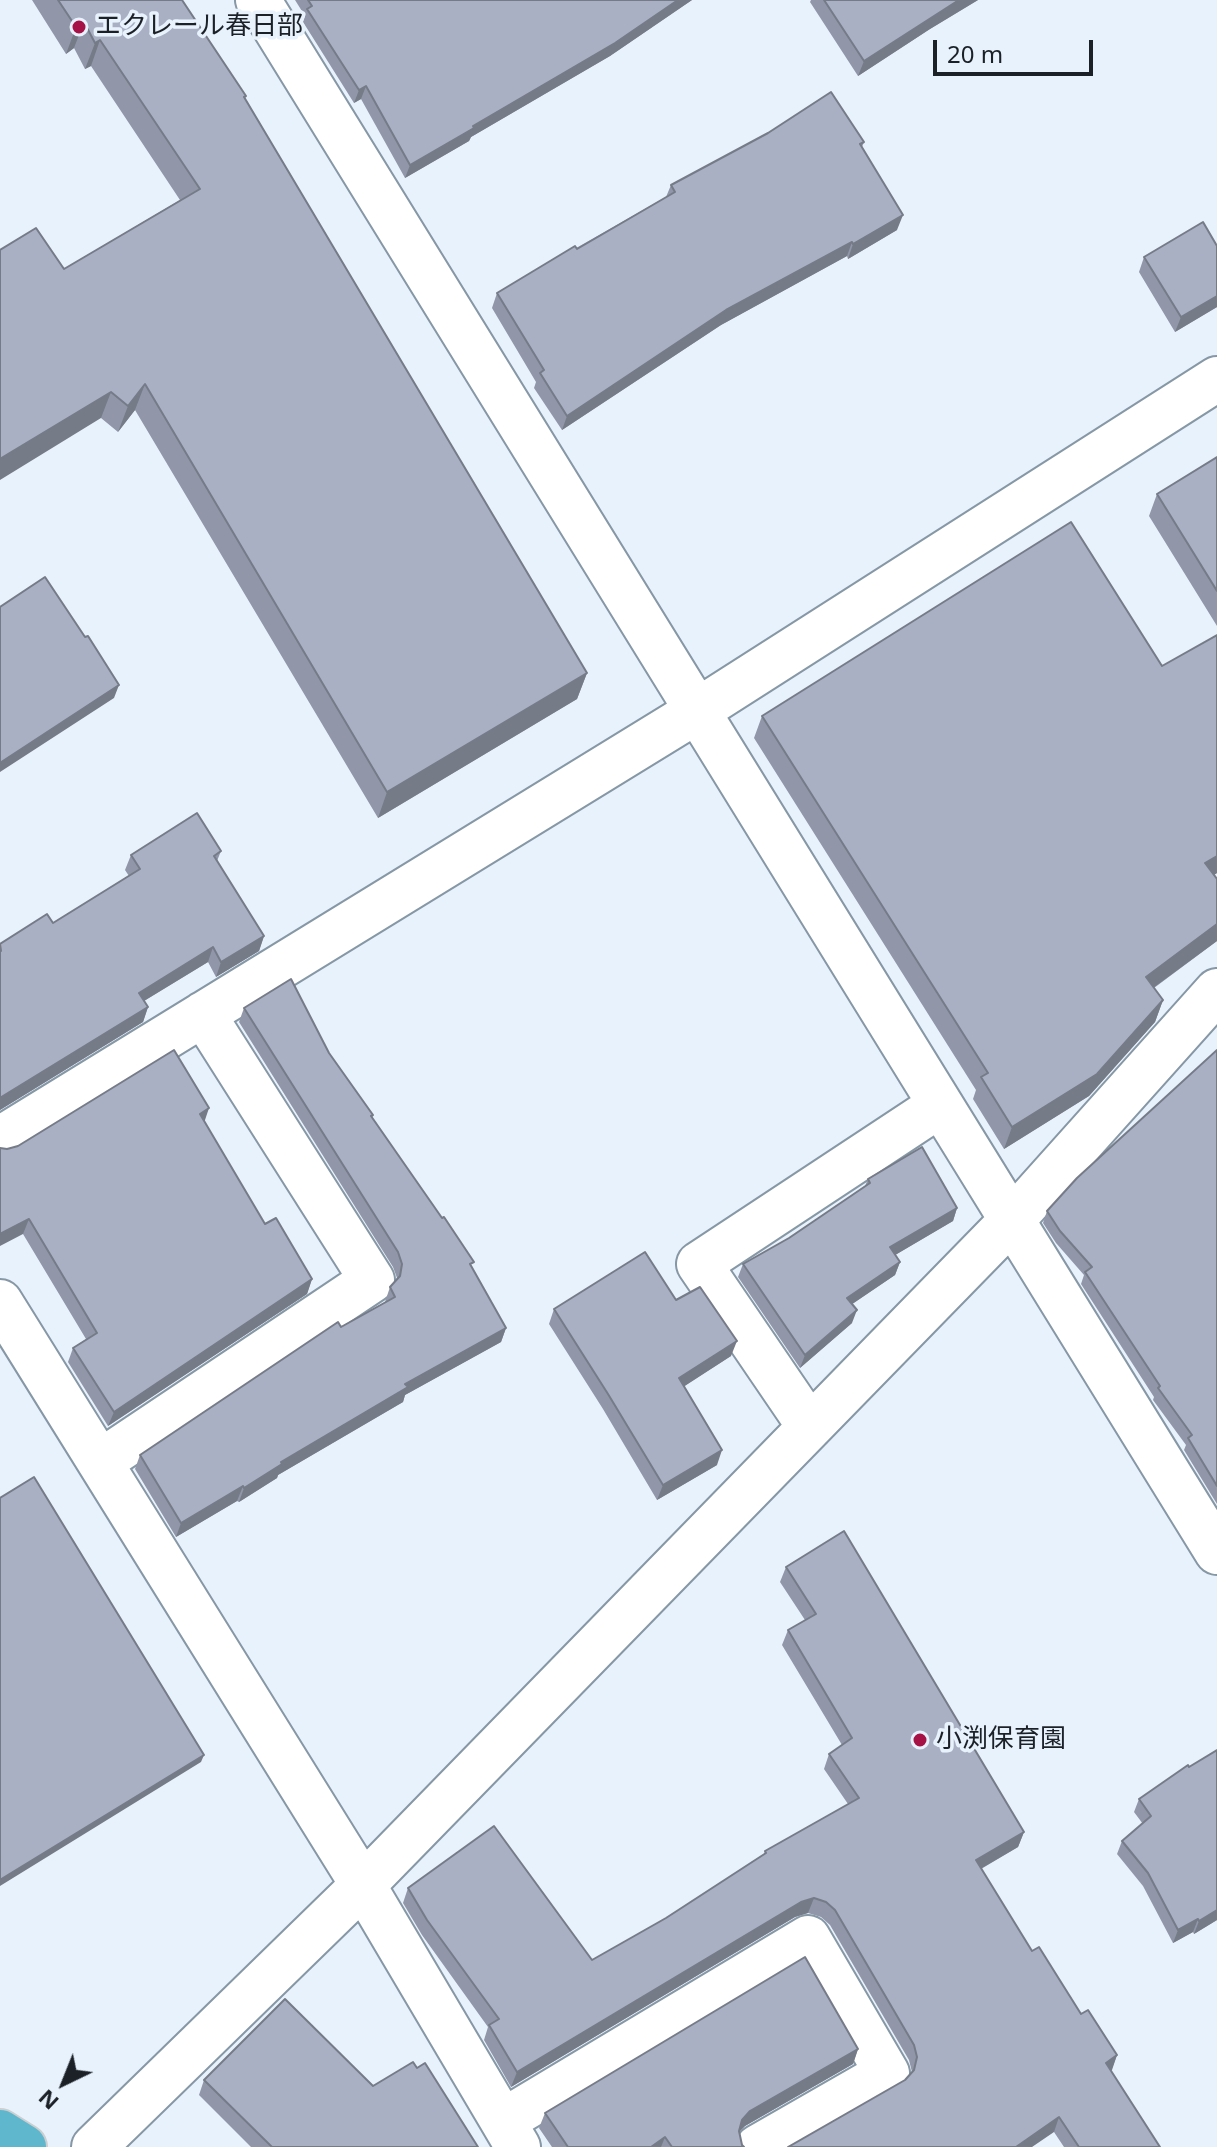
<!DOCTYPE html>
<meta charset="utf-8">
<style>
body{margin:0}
#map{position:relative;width:1217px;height:2147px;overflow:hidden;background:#e8f2fc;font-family:"Noto Sans",sans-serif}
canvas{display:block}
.north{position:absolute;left:24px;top:2043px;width:80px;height:80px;-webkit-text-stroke:6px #e8f2fc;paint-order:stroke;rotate:223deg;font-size:22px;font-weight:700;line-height:32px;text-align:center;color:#1b2127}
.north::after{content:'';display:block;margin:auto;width:28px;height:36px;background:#1b2127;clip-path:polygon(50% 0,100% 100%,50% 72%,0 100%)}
.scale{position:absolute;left:933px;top:40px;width:160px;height:36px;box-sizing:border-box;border:4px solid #1b2127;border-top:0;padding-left:10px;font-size:24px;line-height:28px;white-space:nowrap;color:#1b2127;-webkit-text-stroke:6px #e8f2fc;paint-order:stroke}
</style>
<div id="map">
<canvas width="1217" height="2147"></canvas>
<div class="north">N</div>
<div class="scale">20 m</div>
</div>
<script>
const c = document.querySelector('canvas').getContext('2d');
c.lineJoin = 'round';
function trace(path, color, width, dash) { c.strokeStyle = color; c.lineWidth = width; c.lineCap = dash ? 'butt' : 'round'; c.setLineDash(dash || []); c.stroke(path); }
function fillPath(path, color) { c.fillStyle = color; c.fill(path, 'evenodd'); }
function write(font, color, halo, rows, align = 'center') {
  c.font = font + ' "Noto Sans","Noto Sans JP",sans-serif'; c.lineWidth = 7; c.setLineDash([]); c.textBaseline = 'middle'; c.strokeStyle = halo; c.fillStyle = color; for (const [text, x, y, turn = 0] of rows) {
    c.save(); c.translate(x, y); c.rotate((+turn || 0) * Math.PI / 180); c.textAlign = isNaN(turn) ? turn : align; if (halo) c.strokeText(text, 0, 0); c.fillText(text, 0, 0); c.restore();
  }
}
const minor = new Path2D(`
 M 258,0 L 1217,1552
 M 0,1139 L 697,711 L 1217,379
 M 0,1302 L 363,1885 L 518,2147
 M 810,1427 L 699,1264 L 940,1105
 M 100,1462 L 372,1280 L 203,1014
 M 503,2121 L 808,1938 L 887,2073 L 758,2147
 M 94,2147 L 363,1885 L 1012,1220 L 1217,991`);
const trunk = new Path2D(`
 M 0,2132 L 24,2147`);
trace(minor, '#8697a5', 48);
trace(trunk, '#cdcecf', 48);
trace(minor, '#fff', 44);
trace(trunk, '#5fb7ce', 44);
fillPath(new Path2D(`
 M 32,0 L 182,0 L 246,96 L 245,98 L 587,673 L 577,699 L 378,818 L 135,410 L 118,432 L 101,418 L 64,269 L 180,200 L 91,66 L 85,69 L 74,48 L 66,54 Z
 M 295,0 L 692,0 L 610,56 L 471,137 L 469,141 L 405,178 L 361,99 L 354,103 L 303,22 L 305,16 Z
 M 811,0 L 978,0 L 930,29 L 858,76 L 810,2 Z
 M 864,142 L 862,147 L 897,230 L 848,259 L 847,256 L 721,325 L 562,430 L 534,388 L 536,382 L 492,308 L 497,293 L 666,197 L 671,185 Z
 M 1217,246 L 1217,307 L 1175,332 L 1139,272 L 1144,257 Z
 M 1217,457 L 1217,626 L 1149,516 L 1157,494 Z
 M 1217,635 L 1217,873 L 1214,875 L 1217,879 L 1217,941 L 1154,988 L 1163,1000 L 1155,1022 L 1089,1096 L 1004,1149 L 973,1099 L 976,1090 L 754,738 L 762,716 L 1162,666 Z
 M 221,851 L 217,861 L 264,936 L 259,951 L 216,977 L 208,962 L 144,1001 L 148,1007 L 143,1022 L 0,1110 L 0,944 L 53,923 L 129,876 L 125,870 L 131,855 Z
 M 244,1008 L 329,1053 L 373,1115 L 372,1118 L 472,1267 L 506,1328 L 501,1342 L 405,1395 L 403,1402 L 278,1475 L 277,1478 L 239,1502 L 237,1501 L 176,1537 L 135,1469 L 140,1455 L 341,1327 L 385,1302 L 390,1287 L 397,1278 L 393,1267 L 239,1022 Z
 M 1217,1050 L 1217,1504 L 1184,1450 L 1186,1445 L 1153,1400 L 1154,1397 L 1081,1284 L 1084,1275 L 1056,1243 L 1043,1223 L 1047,1211 Z
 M 204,1121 L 265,1224 L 312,1279 L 307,1294 L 108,1426 L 68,1362 L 73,1348 L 86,1339 L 23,1234 L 7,1149 Z
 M 868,1179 L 957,1208 L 953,1221 L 895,1255 L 900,1262 L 895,1275 L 852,1304 L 852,1323 L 800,1368 L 738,1277 L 743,1264 L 789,1238 L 865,1186 Z
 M 676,1300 L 731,1356 L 684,1386 L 717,1465 L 657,1500 L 603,1409 L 549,1324 L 554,1309 Z
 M 786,1567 L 1024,1832 L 1018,1847 L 981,1869 L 1032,1951 L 1081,2014 L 1117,2055 L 1111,2071 L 1160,2147 L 1064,2147 L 1054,2132 L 905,2080 L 912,2072 L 909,2060 L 830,1925 L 821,1917 L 808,1913 L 795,1917 L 511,2087 L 484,2040 L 488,2027 L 422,1935 L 403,1903 L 408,1888 L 592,1960 L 666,1918 L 764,1855 L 765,1851 L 848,1804 L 824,1769 L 829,1754 L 842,1745 L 782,1645 L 788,1630 L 805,1620 L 780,1582 Z
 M 1217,1750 L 1217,1920 L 1194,1934 L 1193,1932 L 1173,1943 L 1143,1886 L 1117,1854 L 1122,1841 L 1143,1824 L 1134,1812 L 1139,1799 Z
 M 858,2049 L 853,2064 L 745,2126 L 739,2132 L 742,2145 L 744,2147 L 552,2147 L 539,2128 L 545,2113 Z
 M 204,2080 L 373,2086 L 478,2147 L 251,2147 L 199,2095 Z`), '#9197a8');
fillPath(new Path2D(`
 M 678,0 L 692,0 L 610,56 L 471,137 L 469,141 L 405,178 L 410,165 Z
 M 959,0 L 978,0 L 930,29 L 858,76 L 864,61 Z
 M 84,22 L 74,48 L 66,54 L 76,27 Z
 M 100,40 L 91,66 L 85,69 L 95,43 Z
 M 366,86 L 361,99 L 354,103 L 359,90 Z
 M 903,215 L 897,230 L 848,259 L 853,244 Z
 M 852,242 L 847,256 L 721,325 L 562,430 L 567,416 L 726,310 Z
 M 1217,296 L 1217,307 L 1175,332 L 1181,317 Z
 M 145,384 L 135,410 L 118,432 L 128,406 Z
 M 111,392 L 101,418 L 0,480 L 0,459 Z
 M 587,673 L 577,699 L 378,818 L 387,792 Z
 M 119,685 L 114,698 L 0,772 L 0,763 Z
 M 1217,856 L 1217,873 L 1197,886 L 1205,863 Z
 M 1217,924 L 1217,941 L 1138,999 L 1146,977 Z
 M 264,936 L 259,951 L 216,977 L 221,962 Z
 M 213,947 L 208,962 L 134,1007 L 139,993 Z
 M 1163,1000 L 1155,1022 L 1089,1096 L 1004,1149 L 1012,1127 Z
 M 148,1007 L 143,1022 L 0,1110 L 0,1098 Z
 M 209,1108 L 204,1123 L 200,1114 Z
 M 957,1208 L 953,1221 L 885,1261 L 890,1247 Z
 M 29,1219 L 23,1234 L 0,1246 L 0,1234 Z
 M 900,1262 L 895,1275 L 842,1311 L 847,1298 Z
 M 312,1279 L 307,1294 L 108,1426 L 114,1412 Z
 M 857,1310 L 852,1323 L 800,1368 L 805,1355 Z
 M 506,1328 L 501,1342 L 405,1395 L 403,1402 L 278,1475 L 277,1478 L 239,1502 L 244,1488 L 281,1462 L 405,1384 Z
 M 737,1341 L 731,1356 L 674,1393 L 679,1378 Z
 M 722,1450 L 717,1465 L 657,1500 L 663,1485 Z
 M 243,1486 L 237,1501 L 176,1537 L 181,1523 Z
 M 204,1755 L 201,1762 L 0,1886 L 0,1880 Z
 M 1024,1832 L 1018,1847 L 970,1875 L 976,1860 Z
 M 814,1898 L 808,1913 L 795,1917 L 511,2087 L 517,2072 L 801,1902 Z
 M 1217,1910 L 1217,1920 L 1194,1934 L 1199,1921 Z
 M 1198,1919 L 1193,1932 L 1173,1943 L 1178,1930 Z
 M 858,2049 L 853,2064 L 745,2126 L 736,2135 L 742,2120 L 750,2111 Z
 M 1117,2055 L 1112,2070 L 1100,2078 L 1106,2063 Z
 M 1059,2117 L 1054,2132 L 1032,2147 L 1016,2147 Z
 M 665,2137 L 661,2147 L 651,2147 Z`), '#767b88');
const building = new Path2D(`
 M 58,0 L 182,0 L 246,96 L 244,97 L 587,673 L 387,792 L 145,384 L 128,406 L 111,392 L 0,459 L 0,250 L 36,228 L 64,269 L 200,189 L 100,40 L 95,43 L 84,22 L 76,27 Z
 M 308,0 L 678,0 L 615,43 L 473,126 L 474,128 L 410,165 L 366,86 L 359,90 L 307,9 L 312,6 Z
 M 824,0 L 959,0 L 864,61 Z
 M 831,92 L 864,142 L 860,144 L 903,215 L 853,244 L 852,242 L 726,310 L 567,416 L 540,373 L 544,370 L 497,293 L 575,246 L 577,249 L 675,192 L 671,185 L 768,133 Z
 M 1203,222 L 1217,246 L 1217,296 L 1181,317 L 1144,257 Z
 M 1217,457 L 1217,591 L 1157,494 Z
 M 1071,522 L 1162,666 L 1217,635 L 1217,856 L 1205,863 L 1217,879 L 1217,924 L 1146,977 L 1163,1000 L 1097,1074 L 1012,1127 L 981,1077 L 988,1073 L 762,716 Z
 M 45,577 L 85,637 L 88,636 L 119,685 L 0,763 L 0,607 Z
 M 197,813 L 221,851 L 214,856 L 264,936 L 221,962 L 213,947 L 139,993 L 148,1007 L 0,1098 L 0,951 L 1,951 L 0,944 L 47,914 L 53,923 L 140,869 L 131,855 Z
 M 291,979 L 329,1053 L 373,1115 L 371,1116 L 442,1218 L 444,1217 L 474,1262 L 470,1264 L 506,1328 L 405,1384 L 408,1387 L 281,1462 L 282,1464 L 244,1488 L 243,1486 L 181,1523 L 140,1455 L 338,1322 L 341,1327 L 395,1297 L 390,1287 L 400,1276 L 402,1264 L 398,1252 L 244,1008 Z
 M 174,1050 L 209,1108 L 200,1114 L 265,1224 L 276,1218 L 312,1279 L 114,1412 L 73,1348 L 97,1333 L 29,1219 L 0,1234 L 0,1148 L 7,1149 L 18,1146 Z
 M 1217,1050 L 1217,1486 L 1188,1438 L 1192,1435 L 1158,1388 L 1160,1386 L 1085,1272 L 1092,1267 L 1060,1231 L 1047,1211 L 1077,1178 Z
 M 922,1147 L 957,1208 L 890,1247 L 900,1262 L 847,1298 L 857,1310 L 805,1355 L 743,1264 L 789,1238 L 870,1183 L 868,1179 Z
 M 645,1252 L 676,1300 L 700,1287 L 737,1341 L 679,1378 L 722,1450 L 663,1485 L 608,1394 L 554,1309 Z
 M 34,1477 L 204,1755 L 0,1880 L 0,1498 Z
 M 844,1531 L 1024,1832 L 976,1860 L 1032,1951 L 1039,1947 L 1081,2014 L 1088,2010 L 1117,2055 L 1106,2063 L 1160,2147 L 1079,2147 L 1059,2117 L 1016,2147 L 788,2147 L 905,2080 L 914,2070 L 917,2057 L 914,2045 L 835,1910 L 826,1902 L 814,1898 L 801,1902 L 517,2072 L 489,2025 L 499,2019 L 427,1920 L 408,1888 L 494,1826 L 592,1960 L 666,1918 L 766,1853 L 765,1851 L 859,1798 L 829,1754 L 852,1738 L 788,1630 L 816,1614 L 786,1567 Z
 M 1217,1750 L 1217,1910 L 1199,1921 L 1198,1919 L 1178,1930 L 1148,1873 L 1122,1841 L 1151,1816 L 1139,1799 L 1188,1765 L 1189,1767 Z
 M 805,1957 L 858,2049 L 750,2111 L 742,2120 L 739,2131 L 742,2145 L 744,2147 L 672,2147 L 665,2137 L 651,2147 L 568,2147 L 545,2113 Z
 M 285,1999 L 373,2086 L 413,2062 L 417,2068 L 425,2063 L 478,2147 L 272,2147 L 204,2080 Z`);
fillPath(building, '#a9b0c3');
trace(building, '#767b88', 2);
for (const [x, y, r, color] of [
 [79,27,8,"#a71246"],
 [920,1740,8,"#a71246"]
]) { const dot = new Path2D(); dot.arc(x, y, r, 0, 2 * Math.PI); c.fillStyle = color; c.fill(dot); trace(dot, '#e8f2fc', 3); }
write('26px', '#1b2127', '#e8f2fc', [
 ["エクレール春日部",95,27],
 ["小渕保育園",936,1740]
], 'left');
</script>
